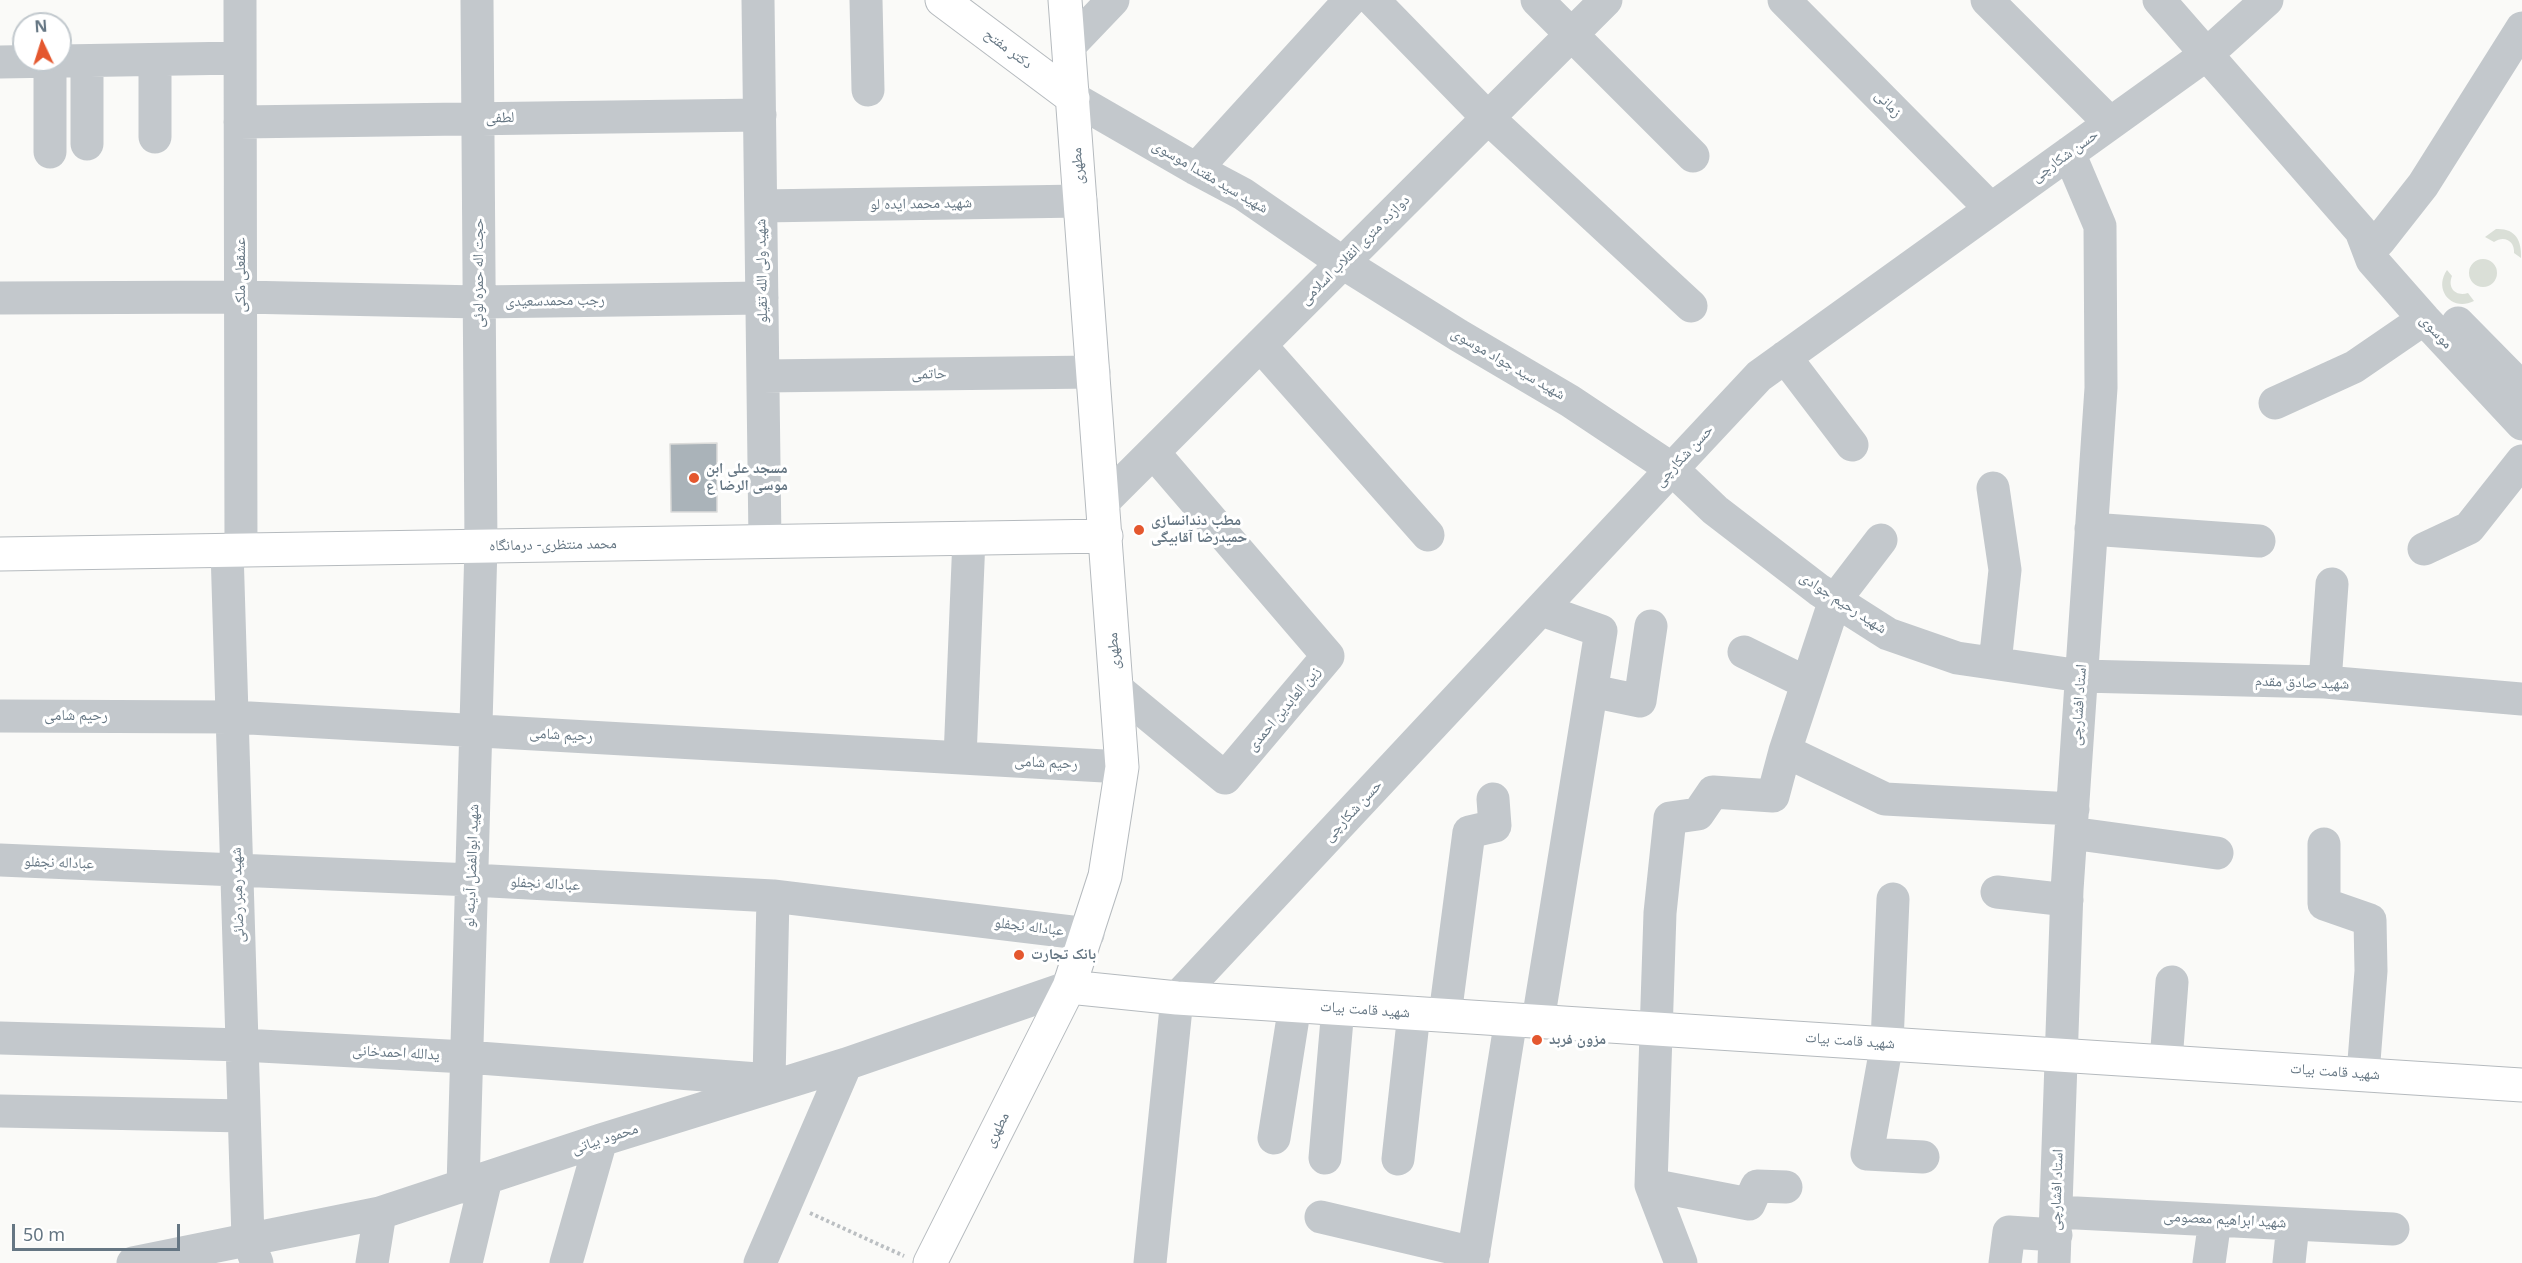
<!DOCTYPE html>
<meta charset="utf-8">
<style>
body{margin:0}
#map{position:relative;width:2522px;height:1263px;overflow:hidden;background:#fafaf8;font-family:"Noto Sans",sans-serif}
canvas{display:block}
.north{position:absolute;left:12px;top:12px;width:60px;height:60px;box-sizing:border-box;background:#fff;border:2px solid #c1c8cd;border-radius:50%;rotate:356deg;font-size:16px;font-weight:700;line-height:24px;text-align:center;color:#657683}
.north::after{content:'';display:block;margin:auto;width:21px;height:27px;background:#e4572e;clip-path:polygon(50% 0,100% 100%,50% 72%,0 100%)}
.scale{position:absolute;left:12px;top:1224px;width:168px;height:27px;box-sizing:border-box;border:3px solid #657683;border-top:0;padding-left:8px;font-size:18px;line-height:21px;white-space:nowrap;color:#657683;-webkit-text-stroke:4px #fff;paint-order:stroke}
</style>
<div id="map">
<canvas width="2522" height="1263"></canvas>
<div class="north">N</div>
<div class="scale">50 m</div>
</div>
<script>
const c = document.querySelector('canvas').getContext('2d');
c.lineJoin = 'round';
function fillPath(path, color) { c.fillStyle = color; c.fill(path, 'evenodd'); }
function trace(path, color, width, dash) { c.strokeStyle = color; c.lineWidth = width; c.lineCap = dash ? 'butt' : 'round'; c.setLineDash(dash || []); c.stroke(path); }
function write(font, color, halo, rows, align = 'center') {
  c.font = font + ' "Noto Sans","Noto Naskh Arabic",sans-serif'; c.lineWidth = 6; c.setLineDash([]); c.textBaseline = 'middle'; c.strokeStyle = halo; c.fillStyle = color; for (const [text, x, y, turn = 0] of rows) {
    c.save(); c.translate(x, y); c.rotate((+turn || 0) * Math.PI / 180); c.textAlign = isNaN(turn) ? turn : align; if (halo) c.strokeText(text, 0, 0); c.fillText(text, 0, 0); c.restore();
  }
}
fillPath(new Path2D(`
 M 2496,229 C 2515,228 2522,240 2521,258 L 2514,253 C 2515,241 2504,235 2494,242 L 2485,237 Z
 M2469 273a14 14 0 1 1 28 0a14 14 0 1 1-28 0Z
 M 2447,270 L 2452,276 C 2447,288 2456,297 2468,293 L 2474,301 C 2452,312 2433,290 2447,270 Z`), '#dadfd7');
const building = new Path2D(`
 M 717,443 L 717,512 L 671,512 L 670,444 Z`);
fillPath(building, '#aab3b9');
trace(building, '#dcdcda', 1.5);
const major = new Path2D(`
 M 942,0 L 1073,98
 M 0,554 L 1106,536
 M 1069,987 L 1177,998 L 2522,1085
 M 930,1263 L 1069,987 L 1105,876 L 1122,767 L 1065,0`);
trace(major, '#b5babe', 35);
trace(new Path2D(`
 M 810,1213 L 904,1256`), '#bbbfc2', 4, [3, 3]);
trace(new Path2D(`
 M 240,0 L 241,550
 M 758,0 L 765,541
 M 866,0 L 868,90
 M 1373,0 L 1488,118 L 1691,306
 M 1537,0 L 1693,156
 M 1784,0 L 1991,209
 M 1987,0 L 2110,123
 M 2159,0 L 2361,231 L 2372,260 L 2424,319 L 2522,424
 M 1069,46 L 1113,0
 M 155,60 L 155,137
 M 87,61 L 87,144
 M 0,62 L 240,58
 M 1073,98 L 1196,169 L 1243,194 L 1343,263 L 1458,335 L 1570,401 L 1672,469 L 1715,510 L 1819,590 L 1888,634 L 1957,658 L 2081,676 L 2325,682 L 2522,699
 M 240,122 L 760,115
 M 50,152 L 50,61
 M 1196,169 L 1350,0
 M 761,206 L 1081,201
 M 2379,241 L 2423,185 L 2522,28
 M 0,298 L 241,297 L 479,302 L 762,298
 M 2458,323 L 2522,388
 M 1260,345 L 1428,535
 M 1785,357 L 1852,445
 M 763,376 L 1094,372
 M 2275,403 L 2354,367 L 2424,319
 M 1993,488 L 2005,570 L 1995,663
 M 1104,501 L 1606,0
 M 2091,529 L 2259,541
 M 2424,549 L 2469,528 L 2522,461
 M 227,550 L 248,1239 L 257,1263
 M 1744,652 L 1807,683
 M 2325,682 L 2332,584
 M 1117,689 L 1225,778 L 1328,656 L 1153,452
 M 1592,691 L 1640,701 L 1651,626
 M 0,716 L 232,717 L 1122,767
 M 1785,751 L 1885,799 L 2073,809
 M 960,758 L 969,538
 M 2071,833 L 2217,853
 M 2324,844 L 2324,904 L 2370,920 L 2371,971 L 2363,1074
 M 0,860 L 472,880 L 773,896 L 1088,934
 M 1997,892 L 2067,900
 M 1893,899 L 1887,1043 L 1867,1154 L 1923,1157
 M 1445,1015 L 1469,832 L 1495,826 L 1493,799
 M 1538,1021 L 1601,631 L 1542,610
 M 0,1038 L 242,1045 L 466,1057 L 771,1080
 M 2166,1061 L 2172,982
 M 769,1080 L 773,896
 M 0,1111 L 244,1116
 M 1274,1138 L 1295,1005
 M 1325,1158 L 1338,1008
 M 1398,1159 L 1414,1013
 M 1651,1185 L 1749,1204 L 1757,1186 L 1786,1187
 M 463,1187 L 481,546 L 477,0
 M 2057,1212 L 2393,1229
 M 1321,1217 L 1474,1253
 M 133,1263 L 380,1213 L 601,1140 L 846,1064 L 1069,987
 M 372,1263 L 380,1213
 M 466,1263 L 486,1179
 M 566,1263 L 601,1140
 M 760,1263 L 846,1064
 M 1150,1263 L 1177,998 L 1759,376 L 2207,54 L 2267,0
 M 1472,1263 L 1511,1019
 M 1681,1263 L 1651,1185 L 1660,913 L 1670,818 L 1698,814 L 1713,792 L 1773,796 L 1785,751 L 1835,600 L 1881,540
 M 2005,1263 L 2009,1232 L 2056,1235
 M 2054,1263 L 2067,890 L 2101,388 L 2100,226 L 2069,153
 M 2209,1263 L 2215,1220
 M 2289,1263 L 2293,1224`), '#c3c8cc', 33);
trace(major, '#fff', 33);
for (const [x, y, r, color] of [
 [694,478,6,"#e4572e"],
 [1139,530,6,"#e4572e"],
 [1019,955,6,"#e4572e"],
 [1537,1040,6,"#e4572e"]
]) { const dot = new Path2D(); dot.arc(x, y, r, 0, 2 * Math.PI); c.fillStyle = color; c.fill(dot); trace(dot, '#fff', 2); }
write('15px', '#657683', '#fff', [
 ["دکتر مفتح",1008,49,37],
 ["زمانی",1888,104,46],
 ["لطفی",500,118,-1],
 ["حسن شکارچی",2065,156,-36],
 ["مطهری",1078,166,-94],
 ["شهید سید مقتدا موسوی",1210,177,30],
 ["شهید محمد ایده لو",921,204,-1],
 ["دوازده متری انقلاب اسلامی",1355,250,-45],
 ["شهید ولی الله تقیلو",762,271,-91],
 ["حجت اله حمزه لوئی",479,273,-90],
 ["عشقعلی ملکی",241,275,-90],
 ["رجب محمدسعیدی",555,301,-1],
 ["موسوی",2436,332,47],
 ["شهید سید جواد موسوی",1508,364,30],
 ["حاتمی",929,374,-1],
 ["حسن شکارچی",1684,456,-47],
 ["محمد منتظری- درمانگاه",553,545,-1],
 ["شهید رحیم جوادی",1843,603,33],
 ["مطهری",1114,651,-94],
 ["شهید صادق مقدم",2302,683,2],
 ["استاد افشارچی",2079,705,-86],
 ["زین العابدین احمدی",1284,709,-50],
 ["رحیم شامی",76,716],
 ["رحیم شامی",561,735,3],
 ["رحیم شامی",1046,763,3],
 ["حسن شکارچی",1353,811,-47],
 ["عباداله نجفلو",59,863,2],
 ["شهید ابوالفضل آدینه لو",472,866,-88],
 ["عباداله نجفلو",545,884,3],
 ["شهید رهبر رضائی",238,895,-92],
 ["عباداله نجفلو",1029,927,7],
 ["شهید قامت بیات",1365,1010,4],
 ["شهید قامت بیات",1850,1041,4],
 ["یدالله احمدخانی",396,1053,3],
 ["شهید قامت بیات",2335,1072,4],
 ["مطهری",997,1130,-63],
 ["محمود بیاتی",605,1139,-18],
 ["استاد افشارچی",2057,1190,-88],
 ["شهید ابراهیم معصومی",2225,1220,3]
]);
write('bold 15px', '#657683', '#fff', [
 ["مسجد علی ابن",706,469],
 ["موسی الرضا ع",706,486],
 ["مطب دندانسازی",1151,521],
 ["حمیدرضا آقابیگی",1151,538],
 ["بانک تجارت",1031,955],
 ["مزون فربد",1549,1040]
], 'left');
</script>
